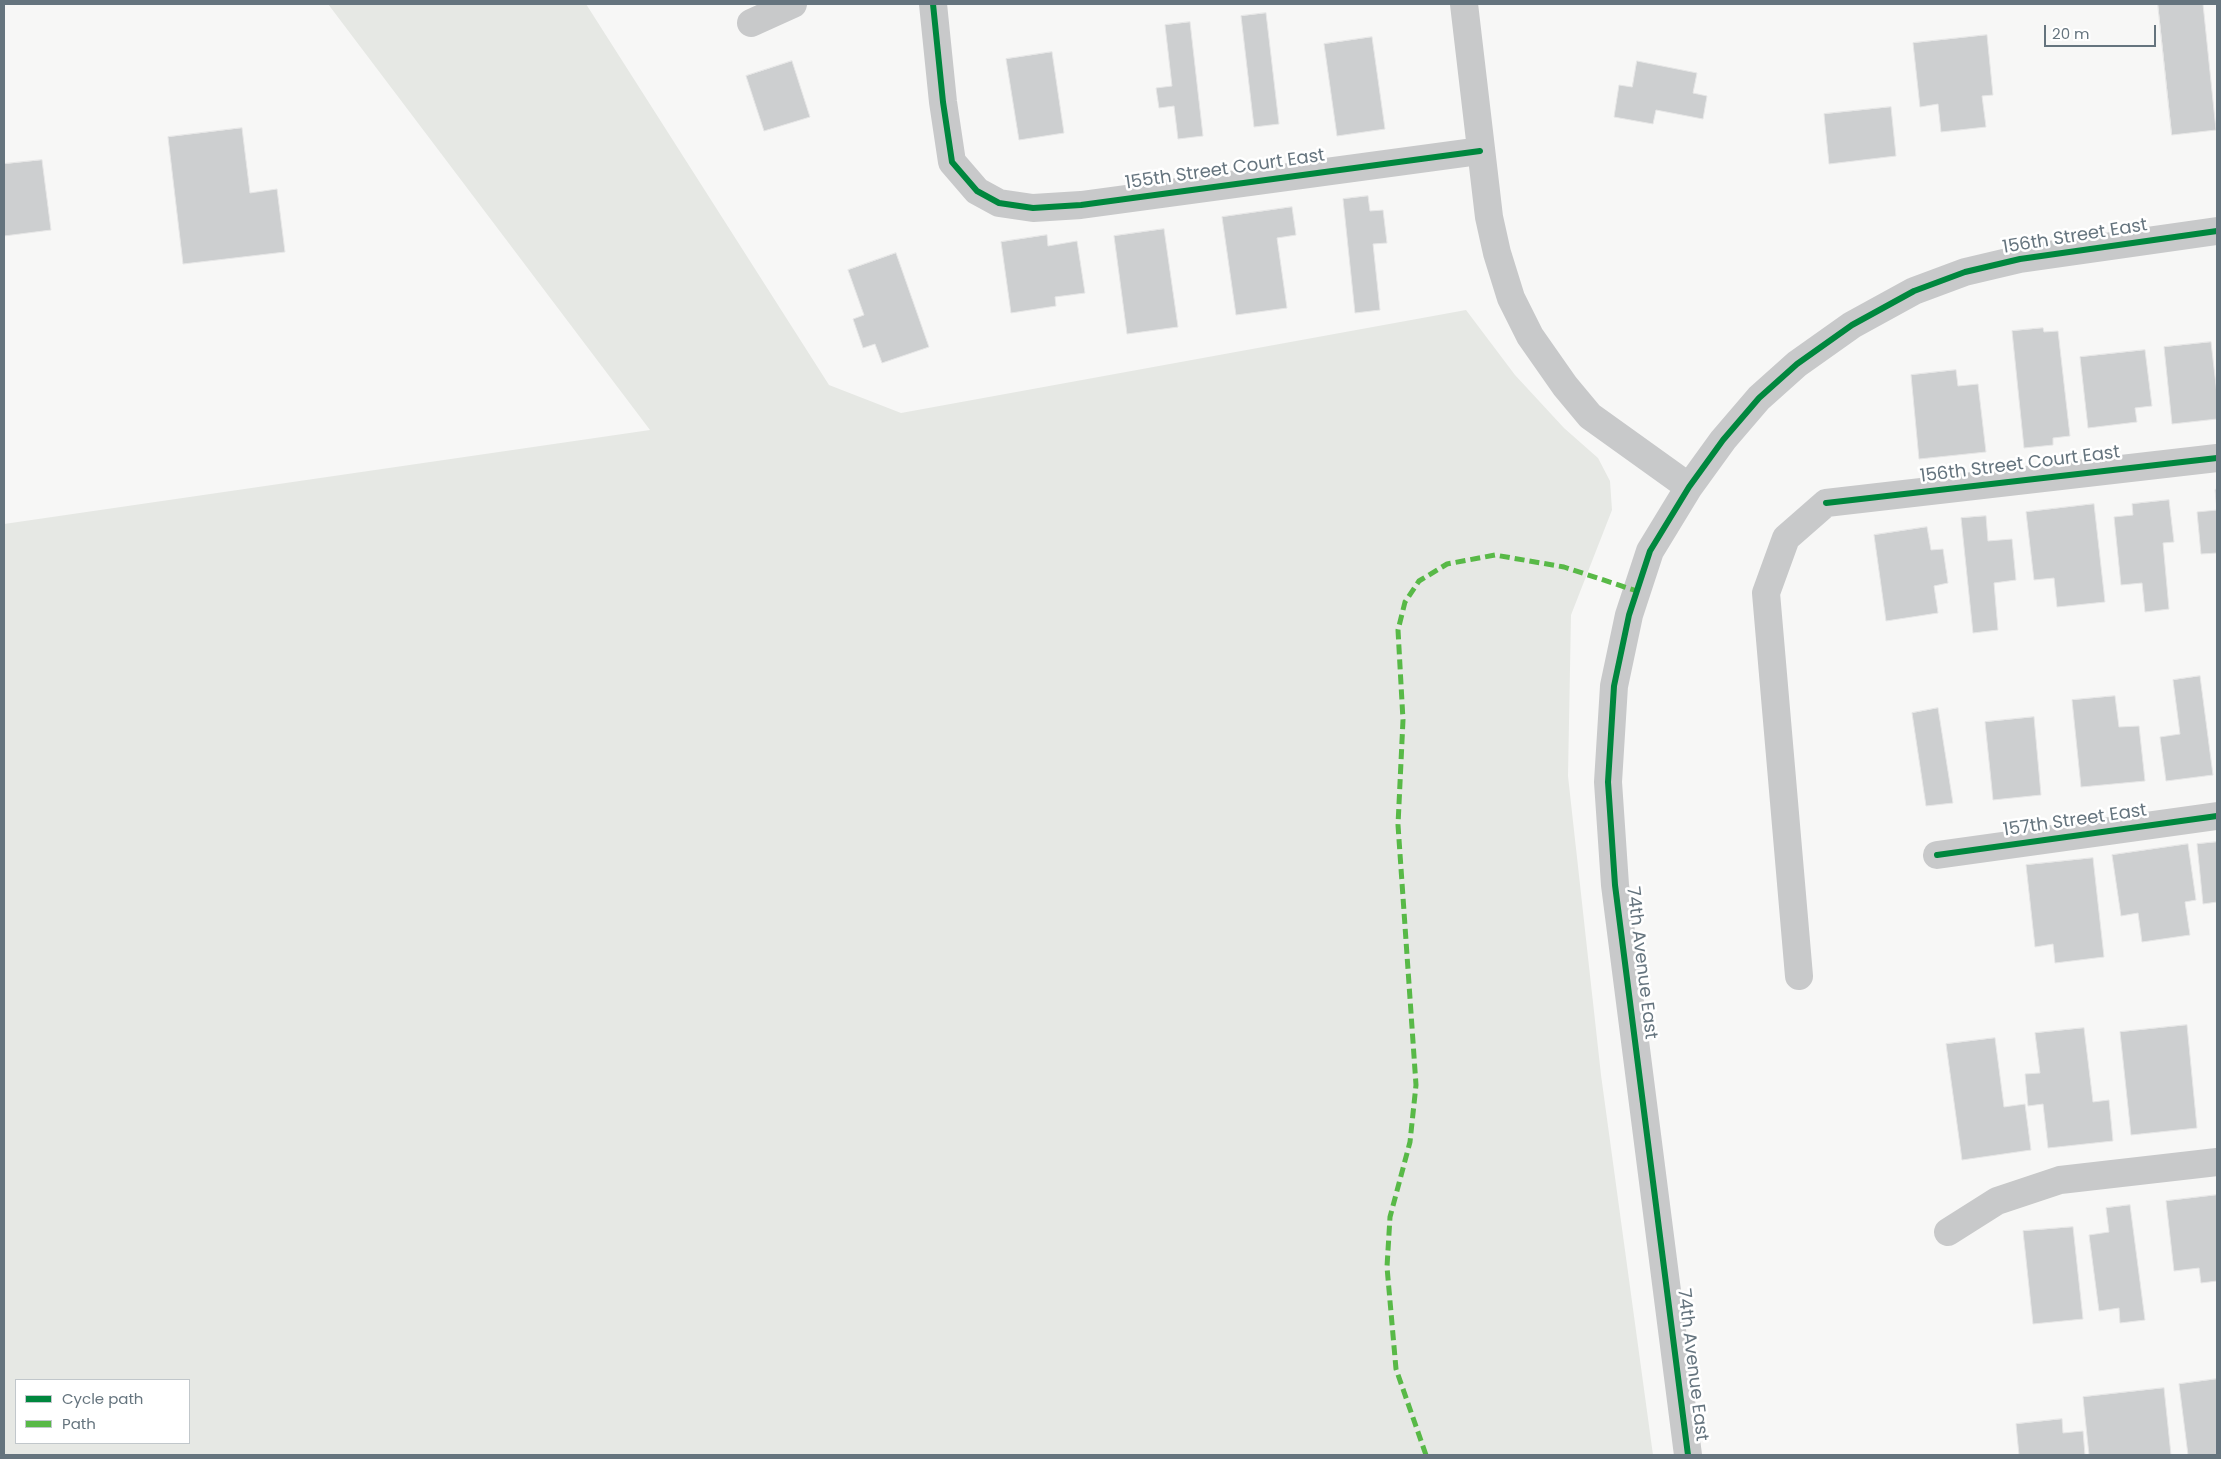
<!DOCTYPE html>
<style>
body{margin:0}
#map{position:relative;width:2221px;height:1459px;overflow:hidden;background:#f7f7f6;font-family:Poppins,sans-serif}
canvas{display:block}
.frame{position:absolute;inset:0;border:5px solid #65747e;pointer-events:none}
.legend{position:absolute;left:15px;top:1379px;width:175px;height:65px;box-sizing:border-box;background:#fff;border:1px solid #c1c7cb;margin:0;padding:6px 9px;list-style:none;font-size:15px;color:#65747e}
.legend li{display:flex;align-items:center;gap:10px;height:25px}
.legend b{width:25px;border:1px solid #c1c7cb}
.scale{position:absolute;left:2044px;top:25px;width:112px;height:22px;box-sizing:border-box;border:2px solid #65747e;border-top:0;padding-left:6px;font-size:15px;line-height:18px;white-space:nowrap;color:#65747e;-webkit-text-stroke:4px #fff;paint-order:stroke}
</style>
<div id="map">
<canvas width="2221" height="1459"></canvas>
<div class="frame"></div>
<ul class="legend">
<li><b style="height:6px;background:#00873e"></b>Cycle path</li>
<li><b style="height:6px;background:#58b947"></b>Path</li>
</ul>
<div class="scale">20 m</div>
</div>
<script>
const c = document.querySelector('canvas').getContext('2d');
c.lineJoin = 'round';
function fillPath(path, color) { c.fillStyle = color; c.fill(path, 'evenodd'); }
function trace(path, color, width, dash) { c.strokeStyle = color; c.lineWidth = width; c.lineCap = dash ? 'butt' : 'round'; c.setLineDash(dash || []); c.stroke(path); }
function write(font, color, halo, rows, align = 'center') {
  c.font = font + ' Poppins,sans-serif'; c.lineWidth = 5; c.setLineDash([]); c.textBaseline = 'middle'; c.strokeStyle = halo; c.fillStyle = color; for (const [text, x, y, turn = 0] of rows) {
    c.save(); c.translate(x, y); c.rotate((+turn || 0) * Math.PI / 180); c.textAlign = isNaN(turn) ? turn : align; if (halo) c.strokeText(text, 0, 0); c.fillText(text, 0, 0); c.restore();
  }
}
fillPath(new Path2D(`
 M 328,4 L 586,4 L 829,385 L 901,413 L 1466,310 L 1515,375 L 1564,428 L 1598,458 L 1610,481 L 1612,510 L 1571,615 L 1568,776 L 1601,1075 L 1653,1455 L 4,1455 L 4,524 L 650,430 ZM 16,1380 L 189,1380 L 189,1443 L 16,1443 Z`), '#e6e8e4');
const building = new Path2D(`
 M 2158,4 L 2203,4 L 2216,130 L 2172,135 Z
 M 1266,13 L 1279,124 L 1254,127 L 1241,16 Z
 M 1190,22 L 1203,136 L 1178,139 L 1174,106 L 1159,108 L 1156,88 L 1172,86 L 1165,25 Z
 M 1987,35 L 1993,95 L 1982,96 L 1986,127 L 1941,132 L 1938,104 L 1920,107 L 1913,43 Z
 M 1372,37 L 1385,129 L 1337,136 L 1324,44 Z
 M 1052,52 L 1064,133 L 1019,140 L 1006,59 Z
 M 792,61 L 810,117 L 764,131 L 746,76 Z
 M 1637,61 L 1697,73 L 1693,93 L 1707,96 L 1703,119 L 1656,110 L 1653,124 L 1614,117 L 1619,85 L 1632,87 Z
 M 1891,107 L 1896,156 L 1829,164 L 1824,114 Z
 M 242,128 L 250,193 L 277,189 L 285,252 L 183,264 L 168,137 Z
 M 42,160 L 51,230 L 4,236 L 4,164 Z
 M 1368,196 L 1370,211 L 1383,210 L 1387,243 L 1373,244 L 1380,310 L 1355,313 L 1343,199 Z
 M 1292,207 L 1296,235 L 1277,238 L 1287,308 L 1236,315 L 1222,217 Z
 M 1164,229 L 1178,327 L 1127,334 L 1114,236 Z
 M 1047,235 L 1048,246 L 1077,241 L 1085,293 L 1055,297 L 1056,306 L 1011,313 L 1001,242 Z
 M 896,253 L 929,347 L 882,363 L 875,344 L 863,348 L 853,319 L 864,315 L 848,270 Z
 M 2043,328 L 2044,332 L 2058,331 L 2070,436 L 2053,438 L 2053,445 L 2024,448 L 2012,331 Z
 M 2211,342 L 2217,394 L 2217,419 L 2172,424 L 2164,347 Z
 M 2145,350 L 2152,406 L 2135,408 L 2137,422 L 2088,428 L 2080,357 Z
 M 1956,370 L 1958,386 L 1978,384 L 1986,452 L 1919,459 L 1911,375 Z
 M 2217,489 L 2217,553 L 2201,554 L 2197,512 L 2217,510 L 2215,490 Z
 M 2169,500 L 2174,542 L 2163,543 L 2169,609 L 2145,612 L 2142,583 L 2121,585 L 2114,517 L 2133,515 L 2132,504 Z
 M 2094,504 L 2105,602 L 2057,607 L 2054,578 L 2034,580 L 2026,512 Z
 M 1986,516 L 1988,541 L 2012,539 L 2016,580 L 1994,583 L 1998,630 L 1973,633 L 1961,518 Z
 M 1927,527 L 1931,550 L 1943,549 L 1948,583 L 1934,586 L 1938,613 L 1886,621 L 1874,535 Z
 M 2200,676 L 2213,775 L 2166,781 L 2160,737 L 2180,734 L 2173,680 Z
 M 2115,696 L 2119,727 L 2139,726 L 2145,781 L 2081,787 L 2072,700 Z
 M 1938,708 L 1953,803 L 1926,806 L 1912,713 Z
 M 2034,717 L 2041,795 L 1993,800 L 1985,722 Z
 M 2217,842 L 2217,902 L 2203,904 L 2197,844 Z
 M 2188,844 L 2196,900 L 2185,902 L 2190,935 L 2142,942 L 2138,913 L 2121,916 L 2112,855 Z
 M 2093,858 L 2104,957 L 2055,963 L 2053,944 L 2035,947 L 2026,865 Z
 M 2187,1025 L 2197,1128 L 2131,1135 L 2120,1032 Z
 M 2084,1028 L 2093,1102 L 2109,1100 L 2113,1141 L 2048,1148 L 2043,1104 L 2028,1106 L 2025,1074 L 2040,1073 L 2035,1033 Z
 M 1995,1038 L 2004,1107 L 2025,1104 L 2031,1150 L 1962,1160 L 1946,1044 Z
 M 2217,1195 L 2217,1281 L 2201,1283 L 2199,1268 L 2174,1271 L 2166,1201 Z
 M 2130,1205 L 2145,1320 L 2120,1323 L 2119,1308 L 2099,1311 L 2089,1235 L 2109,1232 L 2106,1208 Z
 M 2073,1227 L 2083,1319 L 2033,1324 L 2023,1231 Z
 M 2217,1379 L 2217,1455 L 2188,1455 L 2179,1384 Z
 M 2164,1388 L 2171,1455 L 2089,1455 L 2083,1397 Z
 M 2062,1419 L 2063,1433 L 2083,1431 L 2085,1455 L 2015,1455 L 2019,1455 L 2016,1424 Z`);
fillPath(building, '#cdcfd0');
trace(building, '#e6e6e6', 1);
trace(new Path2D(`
 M 933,4 L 943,102 L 952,162 L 977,191 L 999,203 L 1033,208 L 1081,205 L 1480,151
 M 1464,4 L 1489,217 L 1497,253 L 1511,298 L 1530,336 L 1565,386 L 1590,416 L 1689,487
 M 751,23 L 793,4
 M 1937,855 L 2217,816
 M 1799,976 L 1766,593 L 1786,538 L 1826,503 L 2217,458
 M 1948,1232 L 1997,1201 L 2060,1180 L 2217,1162
 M 1688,1455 L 1615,885 L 1608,782 L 1614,686 L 1629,615 L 1650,551 L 1689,487 L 1723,440 L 1759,398 L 1797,364 L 1852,325 L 1914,291 L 1965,272 L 2020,259 L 2217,231`), '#c8c9ca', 28);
trace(new Path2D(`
 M 1426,1455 L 1396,1369 L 1387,1267 L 1390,1217 L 1410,1142 L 1416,1085 L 1398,825 L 1403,720 L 1398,630 L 1405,602 L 1419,581 L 1447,564 L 1495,555 L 1564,567 L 1637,591`), '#58b947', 5, [10, 5]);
trace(new Path2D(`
 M 933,4 L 943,102 L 952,162 L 977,191 L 999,203 L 1033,208 L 1081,205 L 1480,151
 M 1826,503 L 2217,458
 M 1937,855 L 2217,816
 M 1688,1455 L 1615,885 L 1608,782 L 1614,686 L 1629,615 L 1650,551 L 1689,487 L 1723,440 L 1759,398 L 1797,364 L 1852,325 L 1914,291 L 1965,272 L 2020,259 L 2217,231`), '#00873e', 6);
write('18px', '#65747e', '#fff', [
 ["155th Street Court East",1225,170,-8],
 ["156th Street East",2075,237,-9],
 ["156th Street Court East",2020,465,-7],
 ["157th Street East",2075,821,-8],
 ["74th Avenue East",1641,963,83],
 ["74th Avenue East",1692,1365,83]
]);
</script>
